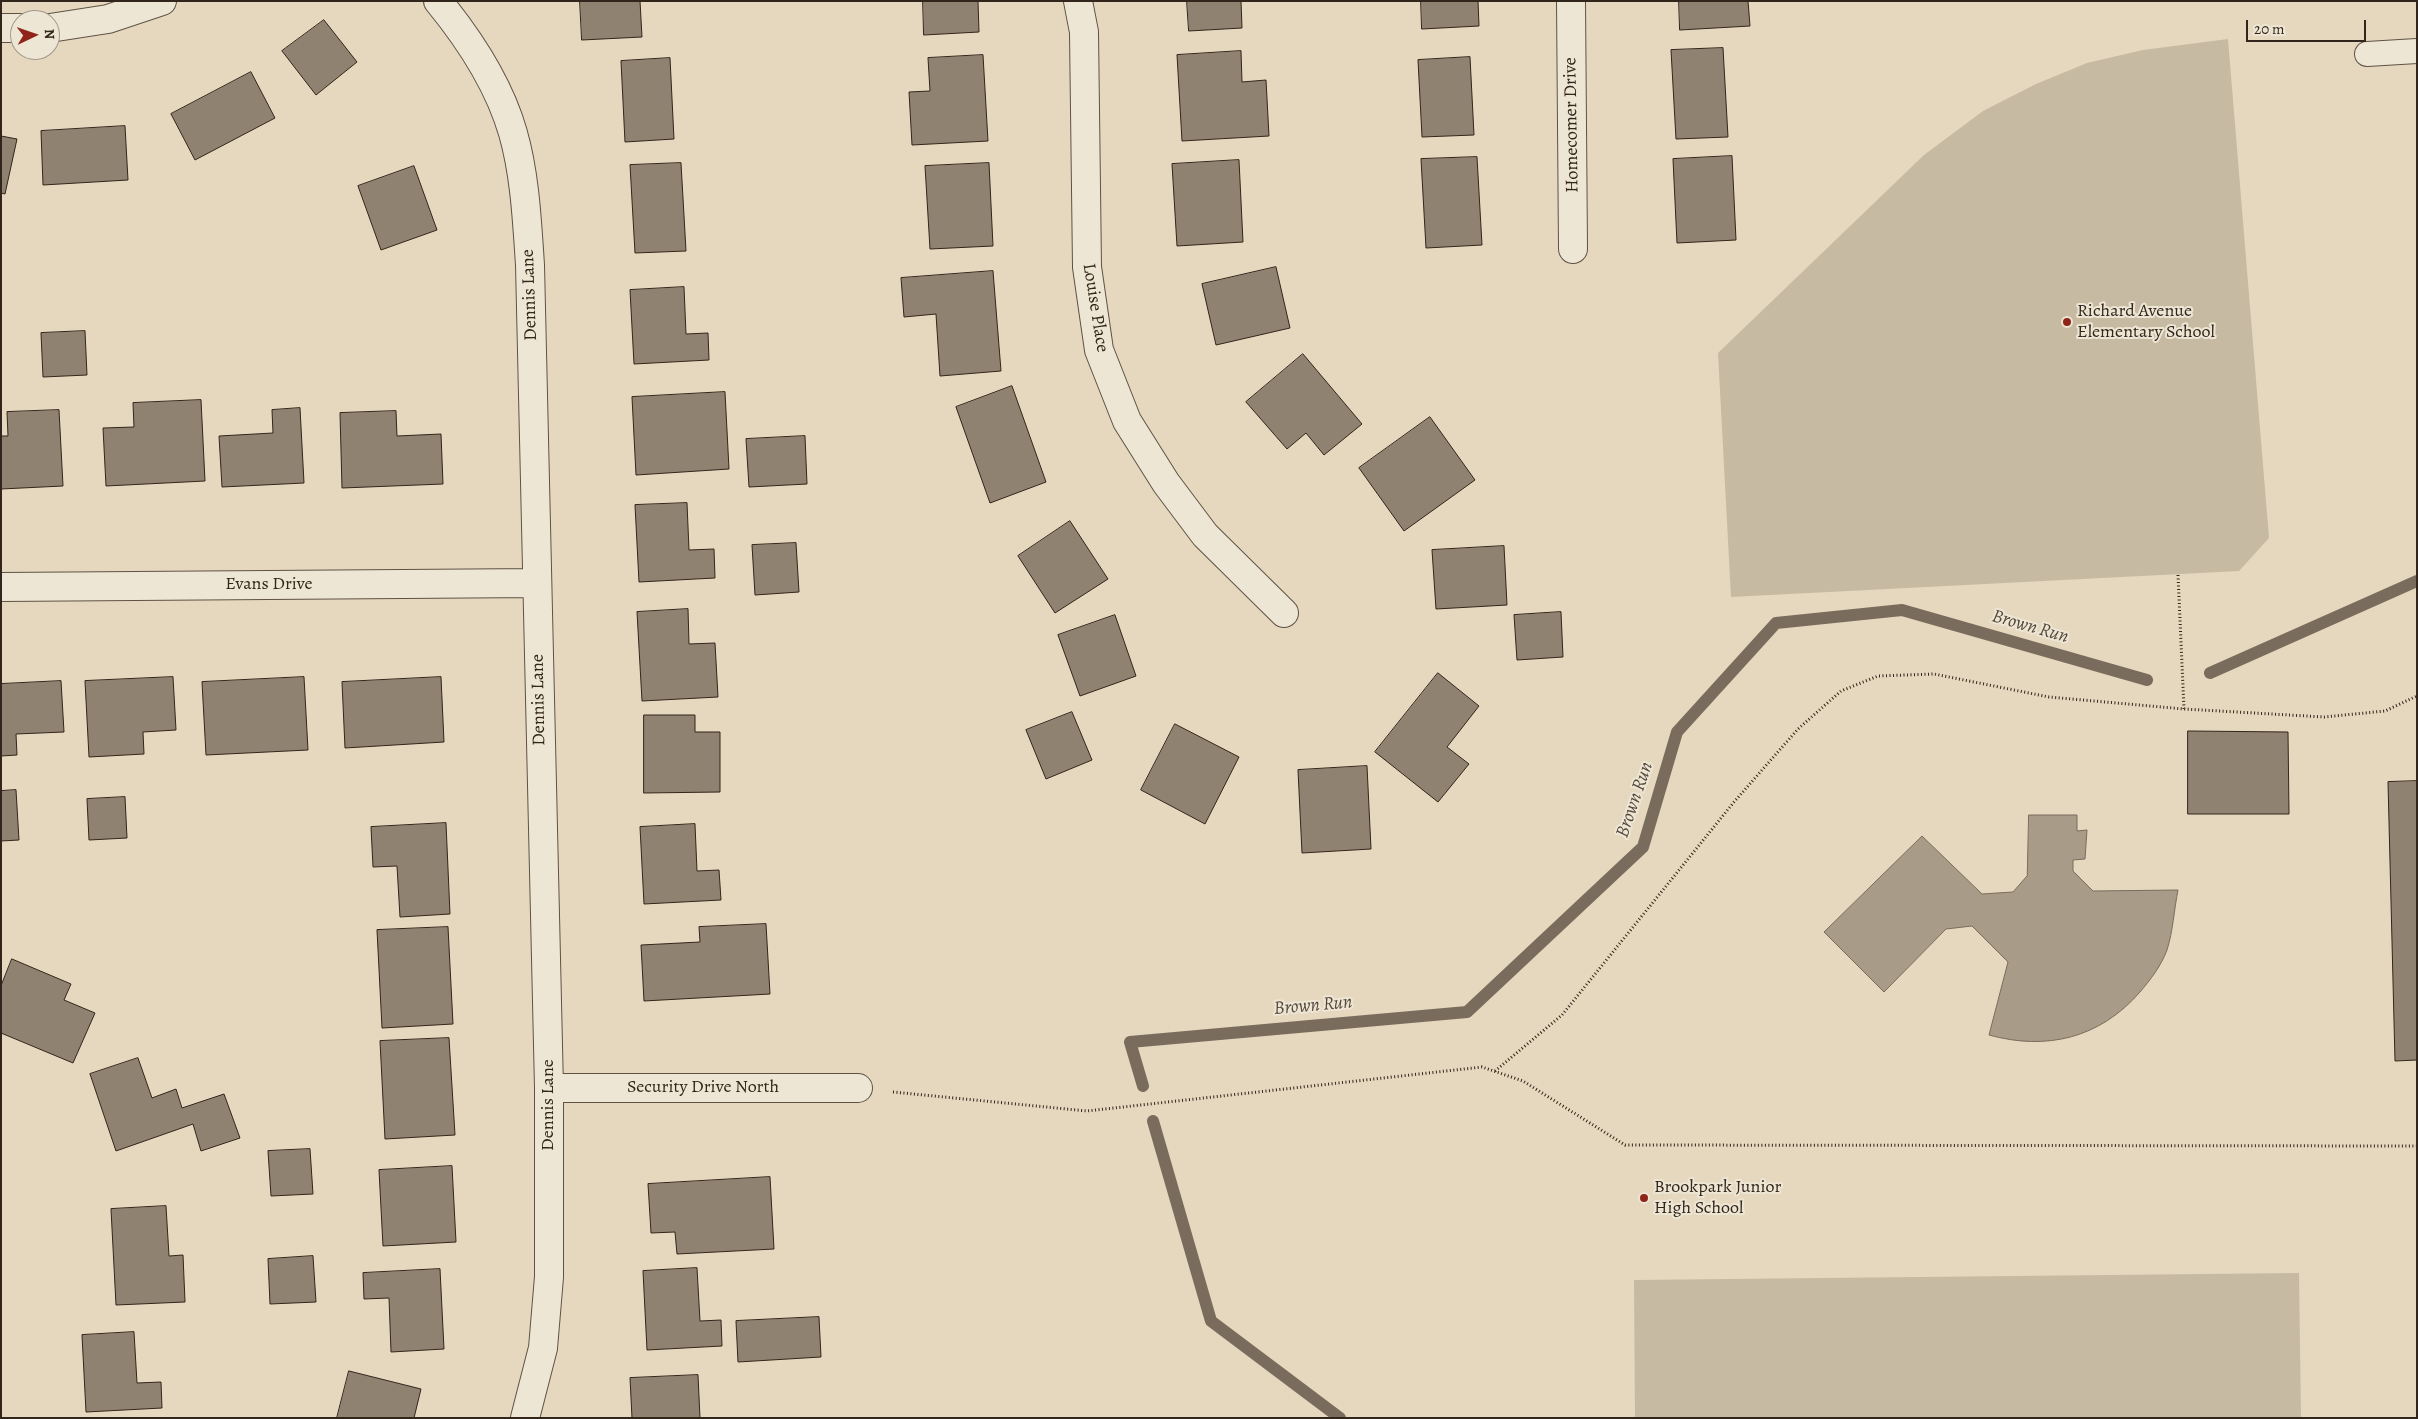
<!DOCTYPE html>
<style>
body{margin:0}
#map{position:relative;width:2418px;height:1419px;overflow:hidden;background:#e5d8be;font-family:Alegreya,serif}
canvas{display:block}
.frame{position:absolute;inset:0;border:2px solid #32251b;pointer-events:none}
.north{position:absolute;left:10px;top:10px;width:50px;height:50px;box-sizing:border-box;background:#eee6d5;border:1px solid #a3998b;border-radius:50%;rotate:87deg;font-size:14px;font-weight:700;line-height:20px;text-align:center;color:#32251b}
.north::after{content:'';display:block;margin:auto;width:18px;height:22px;background:#8f2418;clip-path:polygon(50% 0,100% 100%,50% 72%,0 100%)}
.scale{position:absolute;left:2246px;top:20px;width:120px;height:22px;box-sizing:border-box;border:2px solid #32251b;border-top:0;padding-left:6px;font-size:15px;line-height:18px;white-space:nowrap;color:#32251b;-webkit-text-stroke:4px #eee6d5;paint-order:stroke}
</style>
<div id="map">
<canvas width="2418" height="1419"></canvas>
<div class="frame"></div>
<div class="north">N</div>
<div class="scale">20 m</div>
</div>
<script>
const c = document.querySelector('canvas').getContext('2d');
c.lineJoin = 'round';
function fillPath(path, color) { c.fillStyle = color; c.fill(path, 'evenodd'); }
function trace(path, color, width, dash) { c.strokeStyle = color; c.lineWidth = width; c.lineCap = dash ? 'butt' : 'round'; c.setLineDash(dash || []); c.stroke(path); }
function write(font, color, halo, rows, align = 'center') {
  c.font = font + ' Alegreya,serif'; c.lineWidth = 4; c.setLineDash([]); c.textBaseline = 'middle'; c.strokeStyle = halo; c.fillStyle = color; for (const [text, x, y, turn = 0] of rows) {
    c.save(); c.translate(x, y); c.rotate((+turn || 0) * Math.PI / 180); c.textAlign = isNaN(turn) ? turn : align; if (halo) c.strokeText(text, 0, 0); c.fillText(text, 0, 0); c.restore();
  }
}
fillPath(new Path2D(`
 M 2228,39 L 2269,538 L 2239,571 L 1731,597 L 1718,353 L 1924,155 L 1983,111 L 2036,84 L 2087,63 L 2143,50 Z
 M 2299,1273 L 2301,1418 L 1635,1418 L 1634,1280 Z`), '#c7baa2');
const water = new Path2D(`
 M 2029,815 L 2077,815 L 2077,831 L 2087,830 L 2085,859 L 2073,860 L 2073,871 L 2093,891 L 2178,890 C 2174,910 2173,931 2167,950 C 2161,966 2151,979 2140,992 C 2100,1038 2047,1051 1989,1035 L 2008,962 L 1972,926 L 1946,929 L 1884,992 L 1824,932 L 1922,836 L 1982,894 L 2013,892 L 2027,876 Z`);
fillPath(water, '#a89b87');
trace(water, '#796c5c', 1);
trace(new Path2D(`
 M 2210,673 L 2417,581
 M 1143,1086 L 1130,1042 L 1467,1012 L 1643,847 L 1677,732 L 1776,623 L 1902,610 L 2147,680
 M 1153,1121 L 1211,1321 L 1340,1418`), '#796c5c', 12);
const building = new Path2D(`
 M 580,1 L 640,1 L 642,37 L 582,40 Z
 M 923,1 L 978,1 L 979,32 L 924,35 Z
 M 1187,1 L 1241,1 L 1242,28 L 1189,31 Z
 M 1421,1 L 1478,1 L 1479,26 L 1422,29 Z
 M 1679,1 L 1748,1 L 1750,26 L 1680,30 Z
 M 324,20 L 357,62 L 316,95 L 282,51 Z
 M 1723,48 L 1728,137 L 1676,139 L 1671,50 Z
 M 1241,51 L 1242,82 L 1266,80 L 1269,136 L 1182,141 L 1177,55 Z
 M 983,55 L 988,141 L 912,145 L 909,92 L 930,91 L 928,58 Z
 M 1470,57 L 1474,135 L 1422,137 L 1418,60 Z
 M 670,58 L 674,139 L 625,142 L 621,61 Z
 M 251,72 L 275,118 L 195,160 L 171,114 Z
 M 125,126 L 128,180 L 43,185 L 41,131 Z
 M 1,136 L 17,139 L 5,194 L 1,193 Z
 M 1732,156 L 1736,240 L 1677,243 L 1673,159 Z
 M 1477,157 L 1482,245 L 1426,248 L 1421,159 Z
 M 1239,160 L 1243,242 L 1177,246 L 1172,164 Z
 M 681,163 L 686,251 L 635,253 L 630,165 Z
 M 989,163 L 993,246 L 930,249 L 925,166 Z
 M 414,166 L 437,230 L 381,250 L 358,186 Z
 M 1276,267 L 1290,328 L 1216,345 L 1202,284 Z
 M 993,271 L 1001,371 L 940,376 L 936,314 L 904,317 L 901,278 Z
 M 684,287 L 686,334 L 708,333 L 709,360 L 634,364 L 630,290 Z
 M 85,331 L 87,375 L 43,377 L 41,333 Z
 M 1303,354 L 1362,424 L 1324,455 L 1306,433 L 1287,449 L 1246,402 Z
 M 1012,386 L 1046,482 L 990,503 L 956,407 Z
 M 725,392 L 729,469 L 636,475 L 632,397 Z
 M 201,400 L 205,481 L 106,486 L 103,428 L 134,427 L 133,403 Z
 M 300,408 L 304,483 L 222,487 L 219,436 L 273,433 L 272,410 Z
 M 59,410 L 63,486 L 1,489 L 1,436 L 8,436 L 7,412 Z
 M 396,411 L 397,436 L 441,434 L 443,484 L 342,488 L 340,413 Z
 M 1430,417 L 1475,480 L 1404,531 L 1359,468 Z
 M 805,436 L 807,484 L 749,487 L 746,439 Z
 M 687,503 L 689,550 L 714,549 L 715,578 L 639,582 L 635,505 Z
 M 1070,521 L 1108,579 L 1055,613 L 1018,556 Z
 M 796,543 L 799,592 L 755,595 L 752,545 Z
 M 1504,546 L 1507,605 L 1436,609 L 1432,550 Z
 M 688,609 L 689,644 L 715,643 L 718,697 L 642,701 L 637,612 Z
 M 1561,612 L 1563,657 L 1517,660 L 1514,615 Z
 M 1115,615 L 1136,676 L 1080,696 L 1058,635 Z
 M 1438,673 L 1479,706 L 1447,747 L 1469,764 L 1438,802 L 1375,752 Z
 M 173,677 L 176,730 L 143,732 L 144,754 L 89,757 L 85,681 Z
 M 304,677 L 308,750 L 206,755 L 202,682 Z
 M 441,677 L 444,742 L 345,748 L 342,682 Z
 M 61,681 L 64,732 L 16,734 L 17,755 L 1,756 L 1,684 Z
 M 1072,712 L 1092,760 L 1046,779 L 1026,730 Z
 M 644,715 L 695,715 L 695,732 L 720,732 L 720,792 L 644,793 Z
 M 1175,724 L 1239,757 L 1205,824 L 1141,790 Z
 M 2188,731 L 2288,732 L 2289,814 L 2188,814 Z
 M 1367,766 L 1371,849 L 1302,853 L 1298,770 Z
 M 2417,781 L 2417,1060 L 2395,1061 L 2388,782 Z
 M 16,790 L 19,840 L 1,841 L 1,791 Z
 M 125,797 L 127,838 L 89,840 L 87,799 Z
 M 446,823 L 450,914 L 400,917 L 397,866 L 373,867 L 371,827 Z
 M 695,824 L 697,871 L 719,870 L 721,900 L 644,904 L 640,827 Z
 M 766,924 L 770,994 L 644,1001 L 641,945 L 700,942 L 699,927 Z
 M 448,927 L 453,1024 L 382,1028 L 377,930 Z
 M 12,959 L 71,984 L 64,1000 L 95,1013 L 73,1063 L 1,1033 L 1,986 Z
 M 449,1038 L 455,1135 L 385,1139 L 380,1041 Z
 M 138,1058 L 152,1098 L 176,1089 L 182,1108 L 224,1094 L 240,1138 L 201,1151 L 193,1124 L 116,1151 L 90,1074 Z
 M 310,1149 L 313,1194 L 271,1196 L 268,1151 Z
 M 452,1166 L 456,1242 L 383,1246 L 379,1170 Z
 M 770,1177 L 774,1249 L 677,1254 L 675,1232 L 651,1233 L 648,1184 Z
 M 166,1206 L 169,1256 L 183,1255 L 185,1302 L 116,1305 L 111,1209 Z
 M 313,1256 L 316,1302 L 270,1304 L 268,1259 Z
 M 697,1268 L 700,1321 L 721,1320 L 722,1346 L 647,1350 L 643,1271 Z
 M 440,1269 L 444,1349 L 391,1352 L 389,1298 L 364,1299 L 363,1273 Z
 M 819,1317 L 821,1357 L 738,1362 L 736,1321 Z
 M 134,1332 L 137,1383 L 161,1382 L 162,1408 L 86,1412 L 82,1335 Z
 M 349,1371 L 421,1389 L 414,1418 L 337,1418 Z
 M 698,1375 L 700,1418 L 632,1418 L 630,1378 Z`);
fillPath(building, '#8f8270');
trace(building, '#32251b', 1);
const lane = new Path2D(`
 M 2367,54 L 2417,51`);
const street = new Path2D(`
 M 438,1 C 470,40 499,84 513,133 C 525,175 527,221 530,265 L 549,1088 L 549,1277 L 543,1348 L 525,1418
 M 1078,1 L 1084,32 L 1087,267 L 1099,350 L 1127,421 L 1166,483 L 1205,535 L 1284,613
 M 1571,1 L 1573,249
 M 1,28 L 20,28
 M 50,28 L 108,19 L 162,1
 M 1,587 L 536,583
 M 549,1088 L 858,1088`);
trace(lane, '#5f5244', 26);
trace(street, '#5f5244', 30);
trace(new Path2D(`
 M 2178,575 L 2184,709
 M 1495,1071 L 1562,1015 L 1734,802 L 1798,729 L 1841,691 L 1878,676 L 1934,674 L 2049,697 L 2184,709 L 2324,717 L 2385,711 L 2417,696
 M 893,1092 L 1087,1111 L 1482,1067 L 1523,1081 L 1625,1145 L 2417,1146`), '#32251b', 3, [1, 2.5]);
trace(lane, '#eee6d5', 24);
trace(street, '#eee6d5', 28);
for (const [x, y, r, color] of [
 [2067,322,5,"#8f2418"],
 [1644,1198,5,"#8f2418"]
]) { const dot = new Path2D(); dot.arc(x, y, r, 0, 2 * Math.PI); c.fillStyle = color; c.fill(dot); trace(dot, '#eee6d5', 2); }
write('18px', '#32251b', '#eee6d5', [
 ["Homecomer Drive",1572,125,-91],
 ["Dennis Lane",530,295,-92],
 ["Louise Place",1095,308,81],
 ["Evans Drive",269,585],
 ["Dennis Lane",539,700,-91],
 ["Security Drive North",703,1088],
 ["Dennis Lane",549,1105,-90]
]);
write('18px', '#32251b', '#eee6d5', [
 ["Richard Avenue",2077,312],
 ["Elementary School",2077,333],
 ["Brookpark Junior",1654,1188],
 ["High School",1654,1209]
], 'left');
write('italic 19px', '#55483b', '#eee6d5', [
 ["Brown Run",2030,627,16],
 ["Brown Run",1635,800,-71],
 ["Brown Run",1313,1006,-5]
]);
</script>
